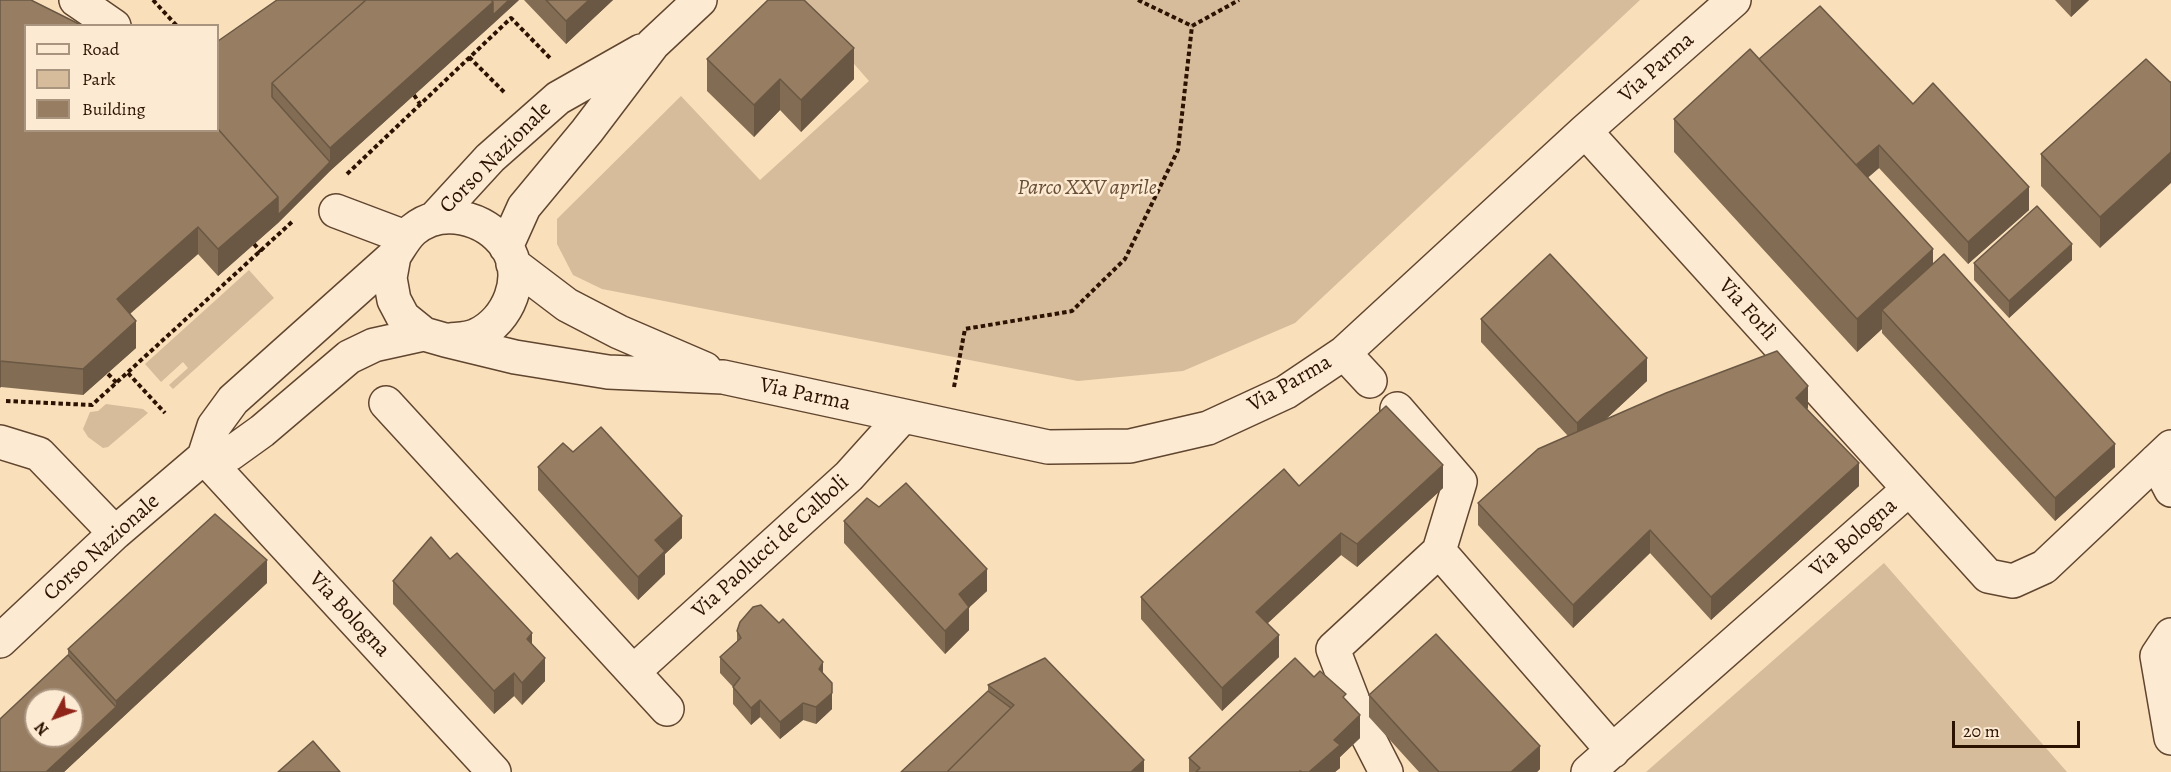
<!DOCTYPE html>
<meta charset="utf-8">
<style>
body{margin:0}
#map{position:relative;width:2171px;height:772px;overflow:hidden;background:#fadfbb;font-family:Alegreya,serif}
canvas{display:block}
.legend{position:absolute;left:24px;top:24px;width:195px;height:108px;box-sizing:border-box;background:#fcead3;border:2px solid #a9947f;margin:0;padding:8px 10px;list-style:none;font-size:18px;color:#2c1200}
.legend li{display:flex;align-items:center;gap:12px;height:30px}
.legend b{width:30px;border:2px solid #a9947f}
.north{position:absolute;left:24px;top:688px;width:60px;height:60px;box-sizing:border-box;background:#fcead3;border:2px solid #a9947f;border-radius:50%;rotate:229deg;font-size:16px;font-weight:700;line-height:24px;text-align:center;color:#2c1200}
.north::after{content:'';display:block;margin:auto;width:21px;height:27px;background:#8f2418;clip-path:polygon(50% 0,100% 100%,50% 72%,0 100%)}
.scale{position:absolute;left:1952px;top:721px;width:128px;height:27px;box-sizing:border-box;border:3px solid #2c1200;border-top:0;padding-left:8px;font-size:18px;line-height:21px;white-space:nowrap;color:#2c1200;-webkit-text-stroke:4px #fcead3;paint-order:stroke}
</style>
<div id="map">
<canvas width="2171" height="772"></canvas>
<ul class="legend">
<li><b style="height:8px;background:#fcead3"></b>Road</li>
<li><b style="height:16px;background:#d7bc9b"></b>Park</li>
<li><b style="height:16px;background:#977d61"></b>Building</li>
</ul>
<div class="north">N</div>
<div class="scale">20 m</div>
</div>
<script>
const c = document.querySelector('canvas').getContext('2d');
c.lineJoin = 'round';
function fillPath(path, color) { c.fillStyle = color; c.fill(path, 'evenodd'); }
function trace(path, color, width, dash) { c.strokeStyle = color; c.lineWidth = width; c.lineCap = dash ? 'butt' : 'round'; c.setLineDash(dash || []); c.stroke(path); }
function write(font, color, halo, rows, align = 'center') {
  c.font = font + ' Alegreya,serif'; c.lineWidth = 5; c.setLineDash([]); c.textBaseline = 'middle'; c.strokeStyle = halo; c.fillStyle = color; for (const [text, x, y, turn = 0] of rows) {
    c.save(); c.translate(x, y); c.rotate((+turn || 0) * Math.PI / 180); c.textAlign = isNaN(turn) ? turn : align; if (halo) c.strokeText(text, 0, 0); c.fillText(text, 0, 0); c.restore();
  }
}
fillPath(new Path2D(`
 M 798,0 L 1640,0 L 1295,323 L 1183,371 L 1078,381 L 602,289 L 573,275 L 557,244 L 557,219 L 681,96 L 760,180 L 869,81 Z
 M 249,270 L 274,298 L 173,389 L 169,385 L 188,368 L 183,362 L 161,382 L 145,364 Z
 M 106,404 L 143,409 L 148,413 L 108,447 L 103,448 L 88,437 L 83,429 L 90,412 L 98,411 Z
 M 1884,563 L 2067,772 L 1646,772 Z`), '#d7bc9b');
const minor = new Path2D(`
 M 76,0 L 114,26
 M 1585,131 L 1988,576 L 2013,581 L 2044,567 L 2171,447
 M 336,211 L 405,237
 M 434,219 L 490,158 L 558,98 L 641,51
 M 506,247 L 524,207 L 587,131 L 653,44 L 700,0
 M 394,256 L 390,278 L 394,300 L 403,317 L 424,334 L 445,340 L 515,357 L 608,372 L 723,377 L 1048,447 L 1130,446 L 1208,428 L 1286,392 L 1344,353 L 1585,131 L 1734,0
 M 513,264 L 567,305 L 619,332 L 705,369
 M 1344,353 L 1370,381
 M 386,403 L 667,709
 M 1397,409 L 1460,482 L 1439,551
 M 0,442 L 39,454 L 115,533
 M 204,457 L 494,772
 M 204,457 L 230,454 L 262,431 L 349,357 L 374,345 L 424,334
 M 2156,461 L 2171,490
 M 2171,635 L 2157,656 L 2171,738
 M 0,641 L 115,533 L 204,457 L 214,426 L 233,400 L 394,256 C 400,247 405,237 413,230 C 442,206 485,217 506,246 C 527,277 508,321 477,335 C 469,339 458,339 450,340
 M 633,672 L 849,476 L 903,416
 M 1386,772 L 1363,727 L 1333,649 L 1439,551 L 1613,751
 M 1588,772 L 1909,489`);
trace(minor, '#60452f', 36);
trace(new Path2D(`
 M 153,0 L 177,26
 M 1138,0 L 1192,26
 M 1192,26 L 1239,0
 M 469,57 L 506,94
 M 414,95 L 420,104
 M 347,174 L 511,18 L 550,58
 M 254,244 L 261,252
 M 128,373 L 165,413
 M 108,374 L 117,383
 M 954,387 L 965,329 L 1072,311 L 1125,259 L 1178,150 L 1192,26
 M 6,401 L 92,405 L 293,221`), '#2c1200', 4, [4.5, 3]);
trace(minor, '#fcead3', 33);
fillPath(new Path2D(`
 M 0,0 L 218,130 L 218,41 L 519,0 L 330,171 L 278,223 L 218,276 L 198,254 L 130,314 L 136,348 L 83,395 L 1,387 Z
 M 524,0 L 613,0 L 566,44 Z
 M 2055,0 L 2089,0 L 2071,17 Z
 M 707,59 L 854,79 L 801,132 L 780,110 L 754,137 L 707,91 Z
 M 1759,59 L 1913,104 L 2029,210 L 1968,264 L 1879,168 L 1868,177 L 1933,264 L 2115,467 L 2055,521 L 1882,333 L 1882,329 L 1857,352 L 1674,152 L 1674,119 Z
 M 2146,59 L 2100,248 L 2041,186 L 2041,154 Z
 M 2072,260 L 2009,318 L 1974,280 L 1974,263 Z
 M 1481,319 L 1647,381 L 1605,420 L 1808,408 L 1807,409 L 1859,486 L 1711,620 L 1650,553 L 1573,628 L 1478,525 L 1478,503 L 1568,436 L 1481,342 Z
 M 573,452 L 682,538 L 665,554 L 665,574 L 638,600 L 538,490 L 538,467 Z
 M 1299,486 L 1443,488 L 1357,567 L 1341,555 L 1268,623 L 1279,657 L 1222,711 L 1141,619 L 1141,597 Z
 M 844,521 L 987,591 L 969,607 L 969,630 L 945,654 L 844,543 Z
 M 450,559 L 532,645 L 545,681 L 522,705 L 514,696 L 494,714 L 393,604 L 393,581 Z
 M 267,583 L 64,772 L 0,772 L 68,655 L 68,649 Z
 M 737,631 L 823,673 L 832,709 L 816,724 L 803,720 L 780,739 L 760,717 L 751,725 L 733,704 L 733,687 L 720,673 L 720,657 L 737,642 Z
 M 1314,677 L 1346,700 L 1360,738 L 1340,757 L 1340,768 L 1335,772 L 1189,772 L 1189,758 Z
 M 988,685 L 1144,772 L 901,772 L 988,691 Z
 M 1369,695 L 1540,769 L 1537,772 L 1419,772 L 1369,717 Z`), '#826c53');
fillPath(new Path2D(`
 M 509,0 L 519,0 L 493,24 L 493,15 Z
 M 589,0 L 613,0 L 566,44 L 566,21 Z
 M 2071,0 L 2089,0 L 2071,17 Z
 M 493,2 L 493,24 L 330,171 L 278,223 L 278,215 L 330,162 L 330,148 Z
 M 854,48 L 854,79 L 801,132 L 801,100 Z
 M 780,79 L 780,110 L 754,137 L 754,105 Z
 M 1879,145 L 1879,168 L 1855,189 L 1855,166 Z
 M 2171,152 L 2171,183 L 2100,248 L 2100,217 Z
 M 2029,187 L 2029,210 L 1968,264 L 1968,242 Z
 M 278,197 L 278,223 L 218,276 L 218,249 Z
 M 198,227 L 198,254 L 117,325 L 117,299 Z
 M 2072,244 L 2072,260 L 2009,318 L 2009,301 Z
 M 1933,249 L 1933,282 L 1882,310 L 1882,329 L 1857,352 L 1857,319 Z
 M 136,321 L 136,348 L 83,395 L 83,369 Z
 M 1647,358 L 1647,381 L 1577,446 L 1577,423 Z
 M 1,360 L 1,387 L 0,388 L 0,361 Z
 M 1808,386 L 1808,408 L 1796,421 L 1796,398 Z
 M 2115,444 L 2115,467 L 2055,521 L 2055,498 Z
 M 1859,463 L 1859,486 L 1711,620 L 1711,597 Z
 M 1443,465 L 1443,488 L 1357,567 L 1357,544 Z
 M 682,516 L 682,538 L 665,554 L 665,574 L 638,600 L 638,577 L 655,540 Z
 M 1650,530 L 1650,553 L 1573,628 L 1573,605 Z
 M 1341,533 L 1341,555 L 1256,634 L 1256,612 Z
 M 267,560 L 267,583 L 64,772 L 46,772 L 116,707 L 116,701 Z
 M 987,569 L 987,591 L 959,617 L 959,594 Z
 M 969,607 L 969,630 L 945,654 L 945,631 Z
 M 532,633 L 532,656 L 527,639 Z
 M 1279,635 L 1279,657 L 1222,711 L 1222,688 Z
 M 545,658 L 545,681 L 522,705 L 522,683 Z
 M 823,662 L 823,678 L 819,669 Z
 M 514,673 L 514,696 L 494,714 L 494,691 Z
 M 832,693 L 832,709 L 816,724 L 816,707 Z
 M 760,700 L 760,717 L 751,725 L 751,708 Z
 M 803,703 L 803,720 L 780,739 L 780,722 Z
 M 1360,715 L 1360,738 L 1340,757 L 1340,768 L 1335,772 L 1309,772 L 1334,740 Z
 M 1540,746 L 1540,769 L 1537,772 L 1511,772 Z
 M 1144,760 L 1144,772 L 1131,772 Z`), '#6a5844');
const building = new Path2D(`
 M 0,0 L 31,0 L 83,26 L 26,26 L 26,130 L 218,130 L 218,129 L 278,197 L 218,249 L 198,227 L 117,299 L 136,321 L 83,369 L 0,361 Z
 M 277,0 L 366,0 L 272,83 L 272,97 L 330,162 L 278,215 L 278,197 L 218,129 L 218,41 Z
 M 366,0 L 491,0 L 493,2 L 330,148 L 272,83 Z
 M 491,0 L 509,0 L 493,15 L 493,2 Z
 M 546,0 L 589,0 L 566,21 Z
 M 768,0 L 804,0 L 854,48 L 801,100 L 780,79 L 754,105 L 707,59 Z
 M 1820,6 L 1913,104 L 1933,83 L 2029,187 L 1968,242 L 1879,145 L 1856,165 L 1759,59 Z
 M 1750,49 L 1933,249 L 1857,319 L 1674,119 Z
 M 2146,59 L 2170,82 L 2171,82 L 2171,152 L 2100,217 L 2041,154 Z
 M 2037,206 L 2072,244 L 2009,301 L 1974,263 Z
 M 1550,254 L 1647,358 L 1577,423 L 1481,319 Z
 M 1944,254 L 2115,444 L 2055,498 L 1882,310 Z
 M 1777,351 L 1808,386 L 1796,398 L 1859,463 L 1711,597 L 1650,530 L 1573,605 L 1478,503 L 1538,449 L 1666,393 Z
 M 1386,406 L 1443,465 L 1357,544 L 1341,533 L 1256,612 L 1279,635 L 1222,688 L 1141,597 L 1284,469 L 1299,486 Z
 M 601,427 L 682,516 L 655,540 L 665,551 L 638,577 L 538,467 L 563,443 L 573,452 Z
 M 906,483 L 987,569 L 959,594 L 969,607 L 945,631 L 844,521 L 867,498 L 879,507 Z
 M 215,514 L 267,560 L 116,701 L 68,649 Z
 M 431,537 L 450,559 L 457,553 L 532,633 L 527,639 L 545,658 L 522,683 L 514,673 L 494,691 L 393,581 Z
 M 761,605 L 779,623 L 783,619 L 823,662 L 819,669 L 832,683 L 832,693 L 816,707 L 803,703 L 780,722 L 760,700 L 751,708 L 733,687 L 740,678 L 720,657 L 741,638 L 737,631 L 740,622 L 753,607 Z
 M 1436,634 L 1540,746 L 1511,772 L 1439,772 L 1369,695 Z
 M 68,655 L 116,707 L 46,772 L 0,772 L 0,719 ZM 36,700 L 72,700 L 72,736 L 36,736 Z
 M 1045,658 L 1144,760 L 1131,772 L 947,772 L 1014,705 L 988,685 Z
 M 1295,658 L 1314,677 L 1320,671 L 1346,694 L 1343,697 L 1360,715 L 1334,740 L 1340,745 L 1309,772 L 1302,772 L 1300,771 L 1299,772 L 1196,772 L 1200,768 L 1189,758 Z
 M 988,691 L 1011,708 L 947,772 L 901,772 Z
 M 313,741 L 340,772 L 278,772 Z`);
fillPath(building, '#977d61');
trace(building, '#6a5844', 1.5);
write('22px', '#2c1200', '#fcead3', [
 ["Via Parma",1657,68,-42],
 ["Corso Nazionale",496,158,-45],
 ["Via Forlì",1747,310,48],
 ["Via Parma",1290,384,-30],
 ["Via Parma",805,395,12],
 ["Via Bologna",1854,538,-41],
 ["Via Paolucci de Calboli",771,547,-42],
 ["Corso Nazionale",102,548,-42],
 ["Via Bologna",349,615,47]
]);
write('italic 22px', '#684e36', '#fcead3', [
 ["Parco XXV aprile",1087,189]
]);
</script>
